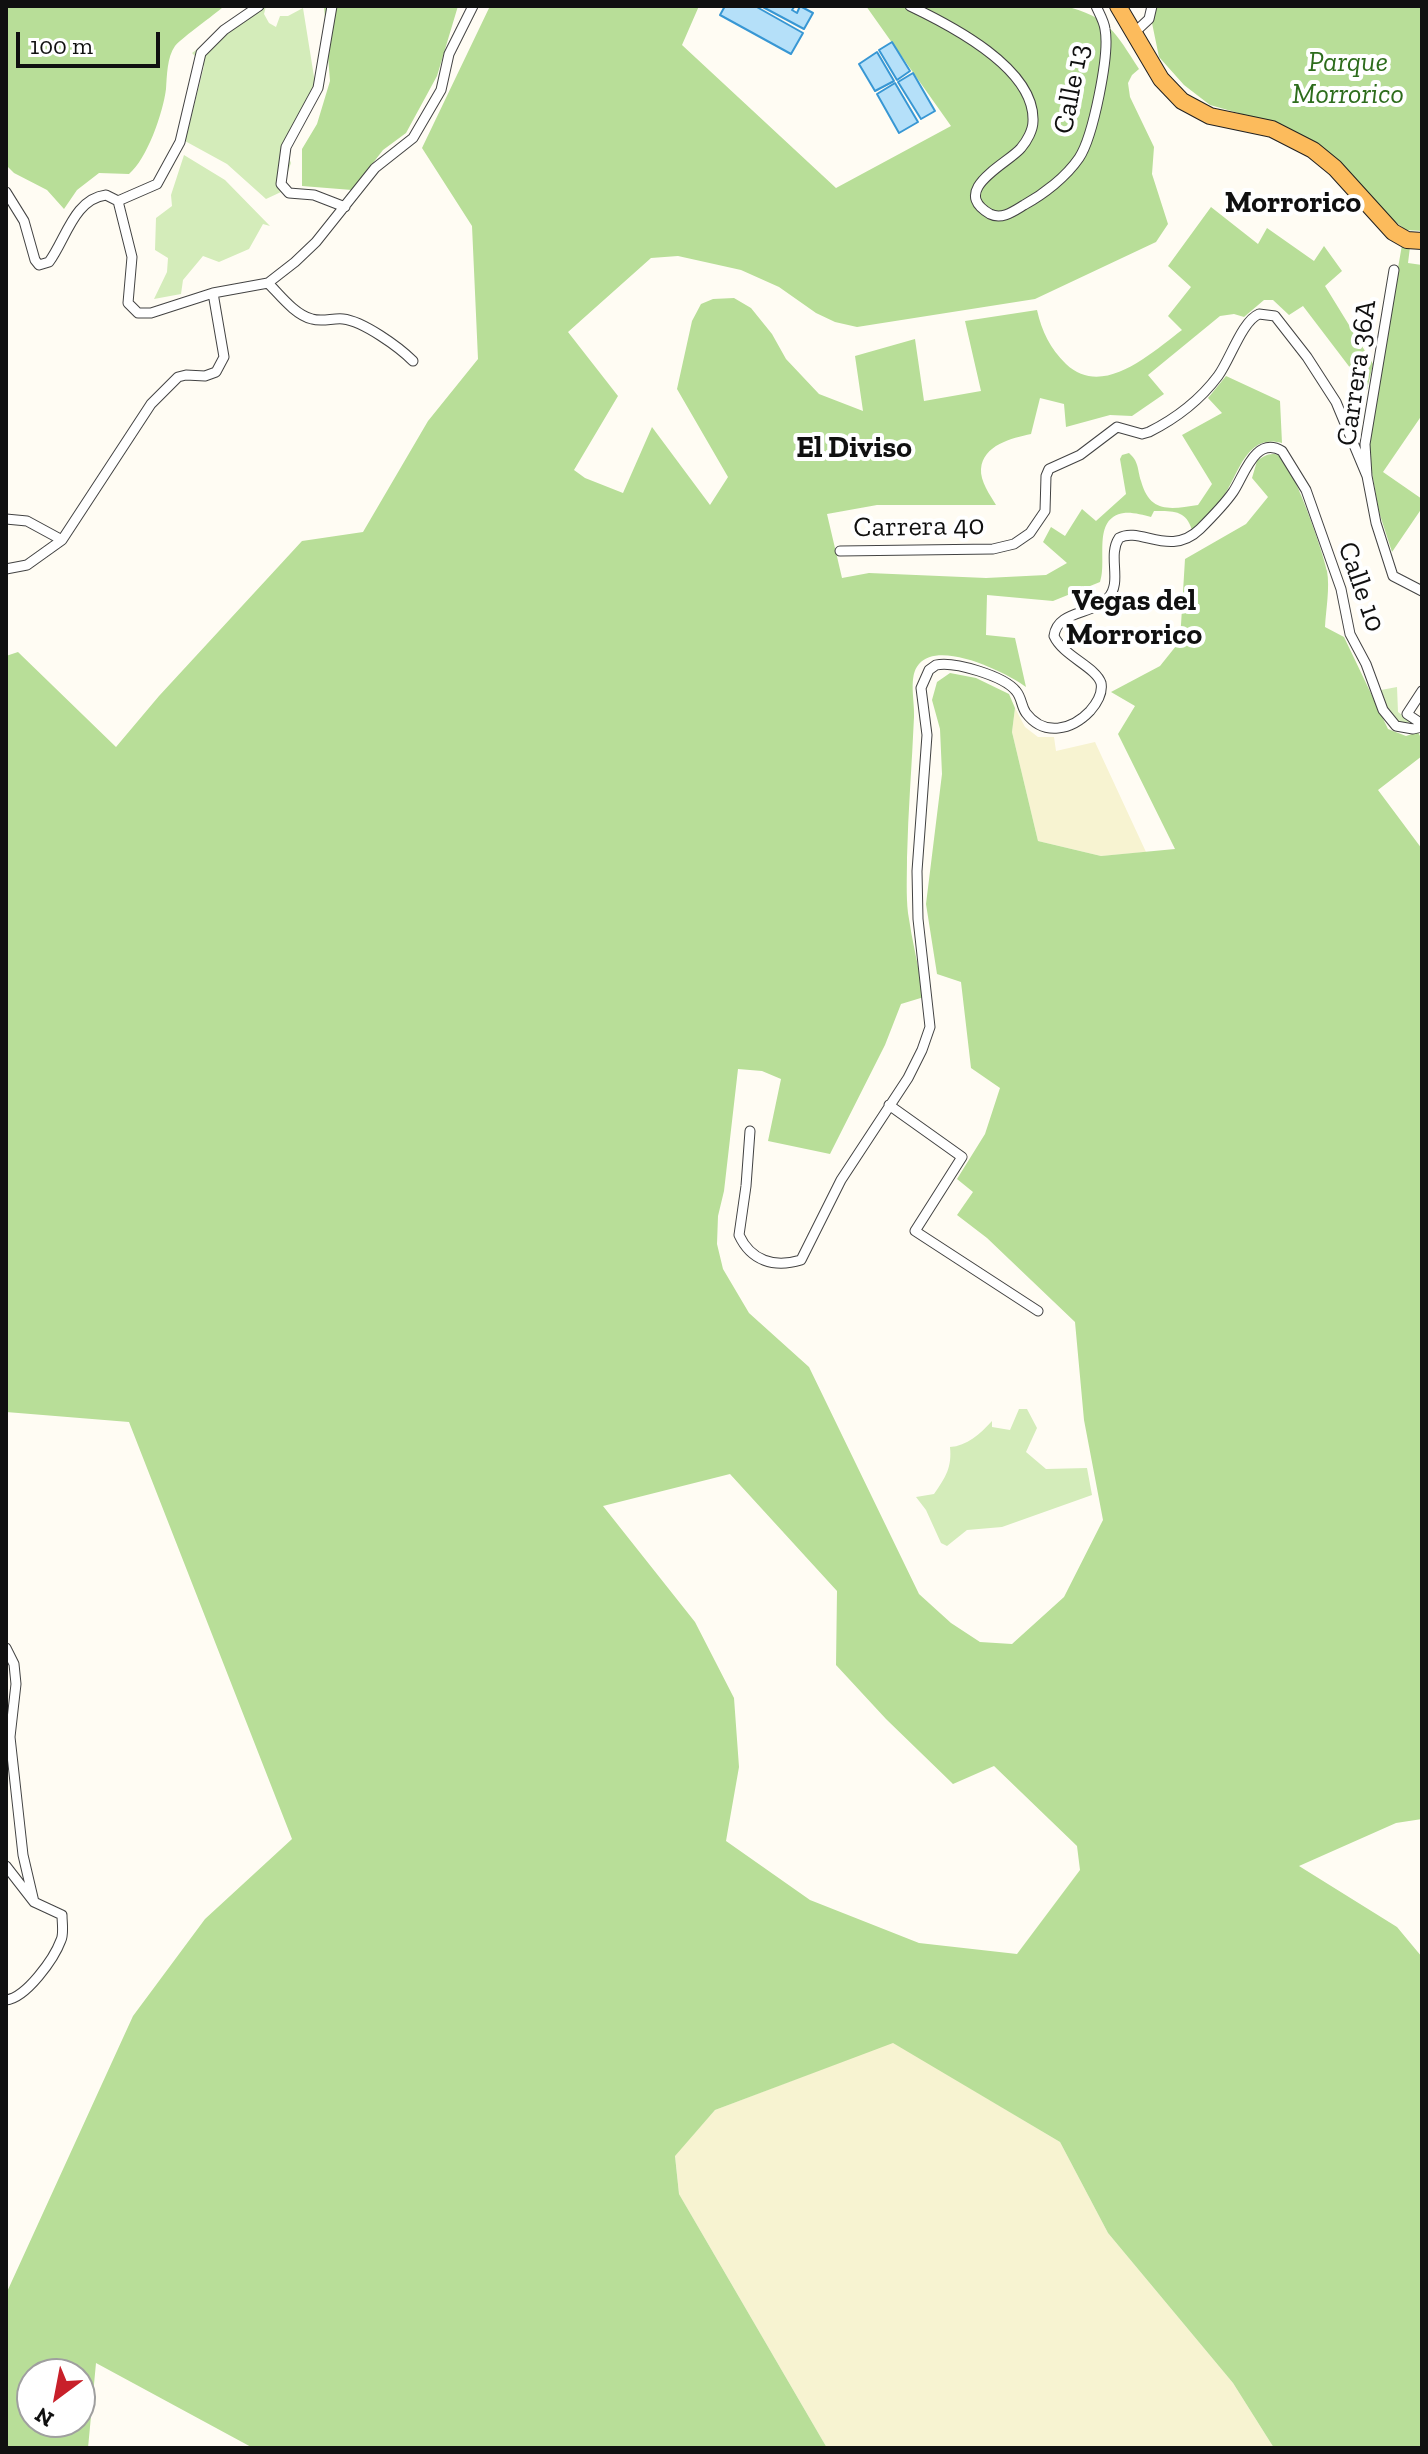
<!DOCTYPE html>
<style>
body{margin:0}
#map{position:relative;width:1428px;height:2454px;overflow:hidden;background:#fffcf3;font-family:"Zilla Slab",serif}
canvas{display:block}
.frame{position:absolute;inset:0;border:8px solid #101010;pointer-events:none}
.north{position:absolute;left:16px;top:2358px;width:80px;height:80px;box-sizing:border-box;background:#fff;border:2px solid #9f9f9f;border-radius:50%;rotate:212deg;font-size:22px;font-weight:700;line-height:32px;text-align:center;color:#101010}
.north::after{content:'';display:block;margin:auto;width:28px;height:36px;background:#c8202a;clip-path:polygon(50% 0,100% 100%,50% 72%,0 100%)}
.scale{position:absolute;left:16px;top:32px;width:144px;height:36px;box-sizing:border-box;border:4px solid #101010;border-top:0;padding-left:10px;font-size:24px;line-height:28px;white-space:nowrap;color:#101010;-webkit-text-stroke:6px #fff;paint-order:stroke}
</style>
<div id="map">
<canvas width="1428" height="2454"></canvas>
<div class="frame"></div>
<div class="north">N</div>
<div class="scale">100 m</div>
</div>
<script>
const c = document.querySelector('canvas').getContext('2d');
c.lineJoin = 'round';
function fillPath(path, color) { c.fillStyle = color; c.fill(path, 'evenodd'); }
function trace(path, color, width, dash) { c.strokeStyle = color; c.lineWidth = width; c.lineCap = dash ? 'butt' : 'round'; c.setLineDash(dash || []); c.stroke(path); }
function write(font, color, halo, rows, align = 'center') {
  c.font = font + ' "Zilla Slab",serif'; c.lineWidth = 8; c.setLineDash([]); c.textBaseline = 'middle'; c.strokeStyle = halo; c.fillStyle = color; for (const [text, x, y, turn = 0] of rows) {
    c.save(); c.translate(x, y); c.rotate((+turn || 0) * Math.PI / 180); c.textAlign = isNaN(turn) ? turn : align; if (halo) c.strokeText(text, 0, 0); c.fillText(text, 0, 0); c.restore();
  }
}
fillPath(new Path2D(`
 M 1015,708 L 1025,727 L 1038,737 L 1054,737 L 1056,751 L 1095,742 L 1146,852 L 1101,856 L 1038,841 L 1012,732 Z
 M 893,2042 L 1060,2142 L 1108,2233 L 1233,2383 L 1274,2448 L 827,2448 L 679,2194 L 675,2155 L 715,2110 Z`), '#f7f3d1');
fillPath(new Path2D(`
 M 253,6 L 266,6 L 264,14 L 269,23 L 276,27 L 280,16 L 288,16 L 303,8 L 315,83 L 287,153 L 291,163 L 281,192 L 266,199 L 227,164 L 185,141 L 204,66 L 192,53 Z
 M 184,155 L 225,180 L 270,226 L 263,224 L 249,249 L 219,262 L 203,256 L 183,280 L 181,294 L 154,299 L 167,272 L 168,258 L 155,250 L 156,218 L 172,206 L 171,195 Z
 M 1397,687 L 1398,712 L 1412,722 C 1391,727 1387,707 1381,690 Z
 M 1019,1409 L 1027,1409 L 1037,1428 L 1026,1452 L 1046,1469 L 1087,1468 L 1092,1495 L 1002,1527 L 967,1530 L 947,1546 L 941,1543 L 926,1510 L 916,1497 L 934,1494 C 946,1477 952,1467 950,1447 C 967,1446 980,1434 992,1421 L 992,1427 L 1010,1430 Z`), '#d4ecba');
fillPath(new Path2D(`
 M 6,6 L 224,6 C 212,17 185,35 175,46 C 167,57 167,76 166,89 C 163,113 147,159 129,174 L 99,173 L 77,190 L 64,209 L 47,190 L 14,173 L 6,165 Z
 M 324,6 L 458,6 L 437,76 L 406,133 L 383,150 L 352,190 L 302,186 L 302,149 L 317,124 L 330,81 Z
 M 490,6 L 699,6 L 682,45 L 836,188 L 951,126 L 866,6 L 1064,6 C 1109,17 1115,32 1139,69 L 1132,75 L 1128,83 L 1130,97 L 1154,147 L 1152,174 L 1168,224 L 1156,242 L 1035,299 L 857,327 L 835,322 L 816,313 L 779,287 L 741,270 L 678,256 L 651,258 L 568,332 L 618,396 L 574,470 L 585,478 L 623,493 L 652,427 L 710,505 L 728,477 L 677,389 L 692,321 L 701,304 L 713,299 L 734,298 L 751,308 L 772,334 L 786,359 L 819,394 L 863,411 L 855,356 L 915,339 L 924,401 L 981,391 L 965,321 L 1037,310 C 1042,332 1050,348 1066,364 C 1103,399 1151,353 1182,330 L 1168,316 L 1191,287 L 1168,266 L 1211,207 L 1258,244 L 1267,228 L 1314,261 L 1324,246 L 1342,271 L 1325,286 L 1373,364 L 1367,390 L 1303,306 L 1289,315 L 1273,300 L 1264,300 L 1244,317 L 1234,314 L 1220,316 L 1148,375 L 1164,394 L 1132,416 L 1110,415 L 1066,427 L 1064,404 L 1040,398 L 1031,434 C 1012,438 983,445 981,469 C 980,481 990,495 996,505 L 877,505 L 827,514 L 842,578 L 869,573 L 986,578 L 1046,575 L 1067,563 L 1043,542 L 1051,527 L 1065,536 L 1082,509 L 1096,521 L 1126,494 L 1120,459 L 1122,455 L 1129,453 C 1139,462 1137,468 1141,481 C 1150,514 1171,509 1198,505 L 1212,484 L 1182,435 L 1222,413 L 1208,398 L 1226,376 L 1280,401 L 1282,443 C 1246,433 1239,474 1223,497 C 1214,510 1203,520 1192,530 C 1186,510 1173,511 1154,511 L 1151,517 C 1143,515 1132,512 1124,513 C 1091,518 1108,561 1100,582 L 1053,601 L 987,595 L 986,635 L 1015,638 L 1026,687 C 1005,672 940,640 919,664 C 908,676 915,701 914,717 C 912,764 908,811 907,858 C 907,876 906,895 908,913 C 912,941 919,969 924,997 L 901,1004 L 885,1045 L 830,1154 L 768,1141 L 781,1079 L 762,1071 L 738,1069 L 724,1191 L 718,1216 L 717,1244 L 723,1269 L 749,1313 L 809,1367 L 919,1594 L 951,1623 L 980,1642 L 1012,1644 L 1064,1597 L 1103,1520 L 1084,1420 L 1075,1322 L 987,1238 L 957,1215 L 973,1192 L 957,1179 L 985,1134 L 1000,1088 L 971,1068 L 961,982 L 937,974 L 926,904 L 942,774 L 940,729 L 932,700 L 937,682 L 950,673 L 976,678 L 1009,694 L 1015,708 L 1012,732 L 1038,841 L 1101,856 L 1175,849 L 1118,734 L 1135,706 L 1111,692 L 1160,666 L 1180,641 L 1185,559 L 1246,524 L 1268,497 L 1252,478 L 1257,461 C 1263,456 1272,451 1280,456 C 1294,468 1323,551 1327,571 C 1330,588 1326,609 1325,627 L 1344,637 L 1388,729 L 1406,736 L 1418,732 L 1422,740 L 1422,756 L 1378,790 L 1422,849 L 1422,1819 L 1396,1823 L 1299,1866 L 1397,1927 L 1422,1957 L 1422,2448 L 1274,2448 L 1233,2383 L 1108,2233 L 1060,2142 L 893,2043 L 715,2110 L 675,2156 L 679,2194 L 827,2448 L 253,2448 L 96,2363 L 88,2448 L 6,2448 L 6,2294 L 133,2016 L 205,1919 L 292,1839 L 129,1422 L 6,1412 L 6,656 L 18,652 L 116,747 L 159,696 L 302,541 L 363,532 L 428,421 L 478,359 L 472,226 L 422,148 ZM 730,1474 L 837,1591 L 836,1665 L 886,1719 L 953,1784 L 994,1766 L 1077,1846 L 1080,1870 L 1017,1954 L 919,1943 L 810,1900 L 726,1841 L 739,1767 L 734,1698 L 695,1622 L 603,1506 ZM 32,2374 L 80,2374 L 80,2422 L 32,2422 Z
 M 1155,6 L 1422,6 L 1422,231 L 1406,230 L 1263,120 L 1210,105 L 1184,85 L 1159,57 L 1152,23 Z
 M 1402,245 L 1410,247 L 1408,263 L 1422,265 L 1422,415 L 1383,472 L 1422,499 L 1422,508 L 1392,552 L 1379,512 L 1367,445 Z`), '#b8de98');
const water = new Path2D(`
 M 725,6 L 755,6 L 803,33 L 791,54 L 720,15 Z
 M 761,6 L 795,6 L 792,10 L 797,13 L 800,6 L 813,13 L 804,29 Z
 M 892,42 L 910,71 L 897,80 L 879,50 Z
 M 877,52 L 894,81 L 875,91 L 859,64 Z
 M 913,73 L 935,111 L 921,119 L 898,82 Z
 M 895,83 L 918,122 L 899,133 L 877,94 Z`);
fillPath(water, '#b5e0f9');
trace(water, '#3897d4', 2);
const minor = new Path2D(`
 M 332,6 L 318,88 L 286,147 L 281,184 L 289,193 L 314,195 L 345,207
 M 910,6 C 950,25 1035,68 1033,121 C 1033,130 1027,141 1021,148 C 1009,163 948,190 990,214 C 1002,220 1014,211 1024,205 C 1044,194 1066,177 1079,158 C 1093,137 1110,54 1105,29 C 1104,21 1099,13 1096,6
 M 1134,33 L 1149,19 L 1152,6
 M 6,192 L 24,221 L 35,260 L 39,265 L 49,262 C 66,239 74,199 106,195 L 118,201 L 132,257 L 128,303 L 138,313 L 151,313 L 213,293 L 268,283 L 295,262 L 316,242 L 375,168 L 413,138 L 441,90 L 449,54 L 473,6
 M 118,201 L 157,184 L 180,142 L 201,53 L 224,30 L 259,6
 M 1394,270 L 1365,444 L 1367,476 L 1376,523 L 1393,576 L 1422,591
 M 268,283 C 280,295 295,315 312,319 C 322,322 333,318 343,319 C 363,321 399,347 413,361
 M 6,519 L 27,521 L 62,540
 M 840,551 L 993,549 L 1014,544 L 1030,533 L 1045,511 L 1046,476 L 1049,469 L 1080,455 L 1117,427 L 1142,434 L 1149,432 C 1175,419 1200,400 1218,376 C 1230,360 1242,321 1259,314 L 1275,316 L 1307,357 L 1336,402 L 1367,476
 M 6,569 L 27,565 L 62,540 L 151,404 L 178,377 L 186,375 L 205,376 L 216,372 L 224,357 L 213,293
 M 1422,691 L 1407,714 L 1422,724
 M 889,1105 L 962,1157 L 915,1231 L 1038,1311
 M 750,1131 L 746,1186 L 739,1235 C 751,1261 774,1268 801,1260 L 841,1180 L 908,1078 L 922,1050 L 930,1027 L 918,919 L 917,871 L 927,735 L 921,688 L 929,670 L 936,665 C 954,661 1004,676 1016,691 C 1022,698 1021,706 1026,713 C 1044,737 1072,730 1090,711 C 1096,704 1103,693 1101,683 C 1096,667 1063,656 1054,636 C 1057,610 1093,615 1108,598 C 1123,582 1107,556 1119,538 C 1140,526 1170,558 1200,529 C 1211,518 1224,505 1233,492 C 1244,476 1255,435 1282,451 L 1306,490 L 1341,589 L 1350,634 L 1366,664 L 1383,710 L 1396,726 L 1413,729 L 1422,727
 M 6,1648 L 14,1664 L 16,1684 L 10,1737 L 23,1855 L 34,1902
 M 6,1866 L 34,1902 L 62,1915 C 62,1923 64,1934 61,1940 C 54,1959 26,1998 6,2000`);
const trunk = new Path2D(`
 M 1118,6 L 1161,79 L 1182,101 L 1210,116 L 1272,129 L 1313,150 L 1335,168 L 1393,232 L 1407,240 L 1422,241`);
trace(minor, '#434343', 11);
trace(trunk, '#212121', 18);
trace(minor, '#fff', 9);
trace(trunk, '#fcbb5c', 16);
write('italic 28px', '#2d6c1c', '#fff', [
 ["Parque",1348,63],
 ["Morrorico",1348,95]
]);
write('28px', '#101010', '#fff', [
 ["Calle 13",1072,89,-79],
 ["Carrera 36A",1357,373,-82],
 ["Carrera 40",919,527,-1],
 ["Calle 10",1361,587,71]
]);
write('bold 30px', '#101010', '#fff', [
 ["Morrorico",1293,203],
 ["El Diviso",854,448],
 ["Vegas del",1134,601],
 ["Morrorico",1134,635]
]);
</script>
